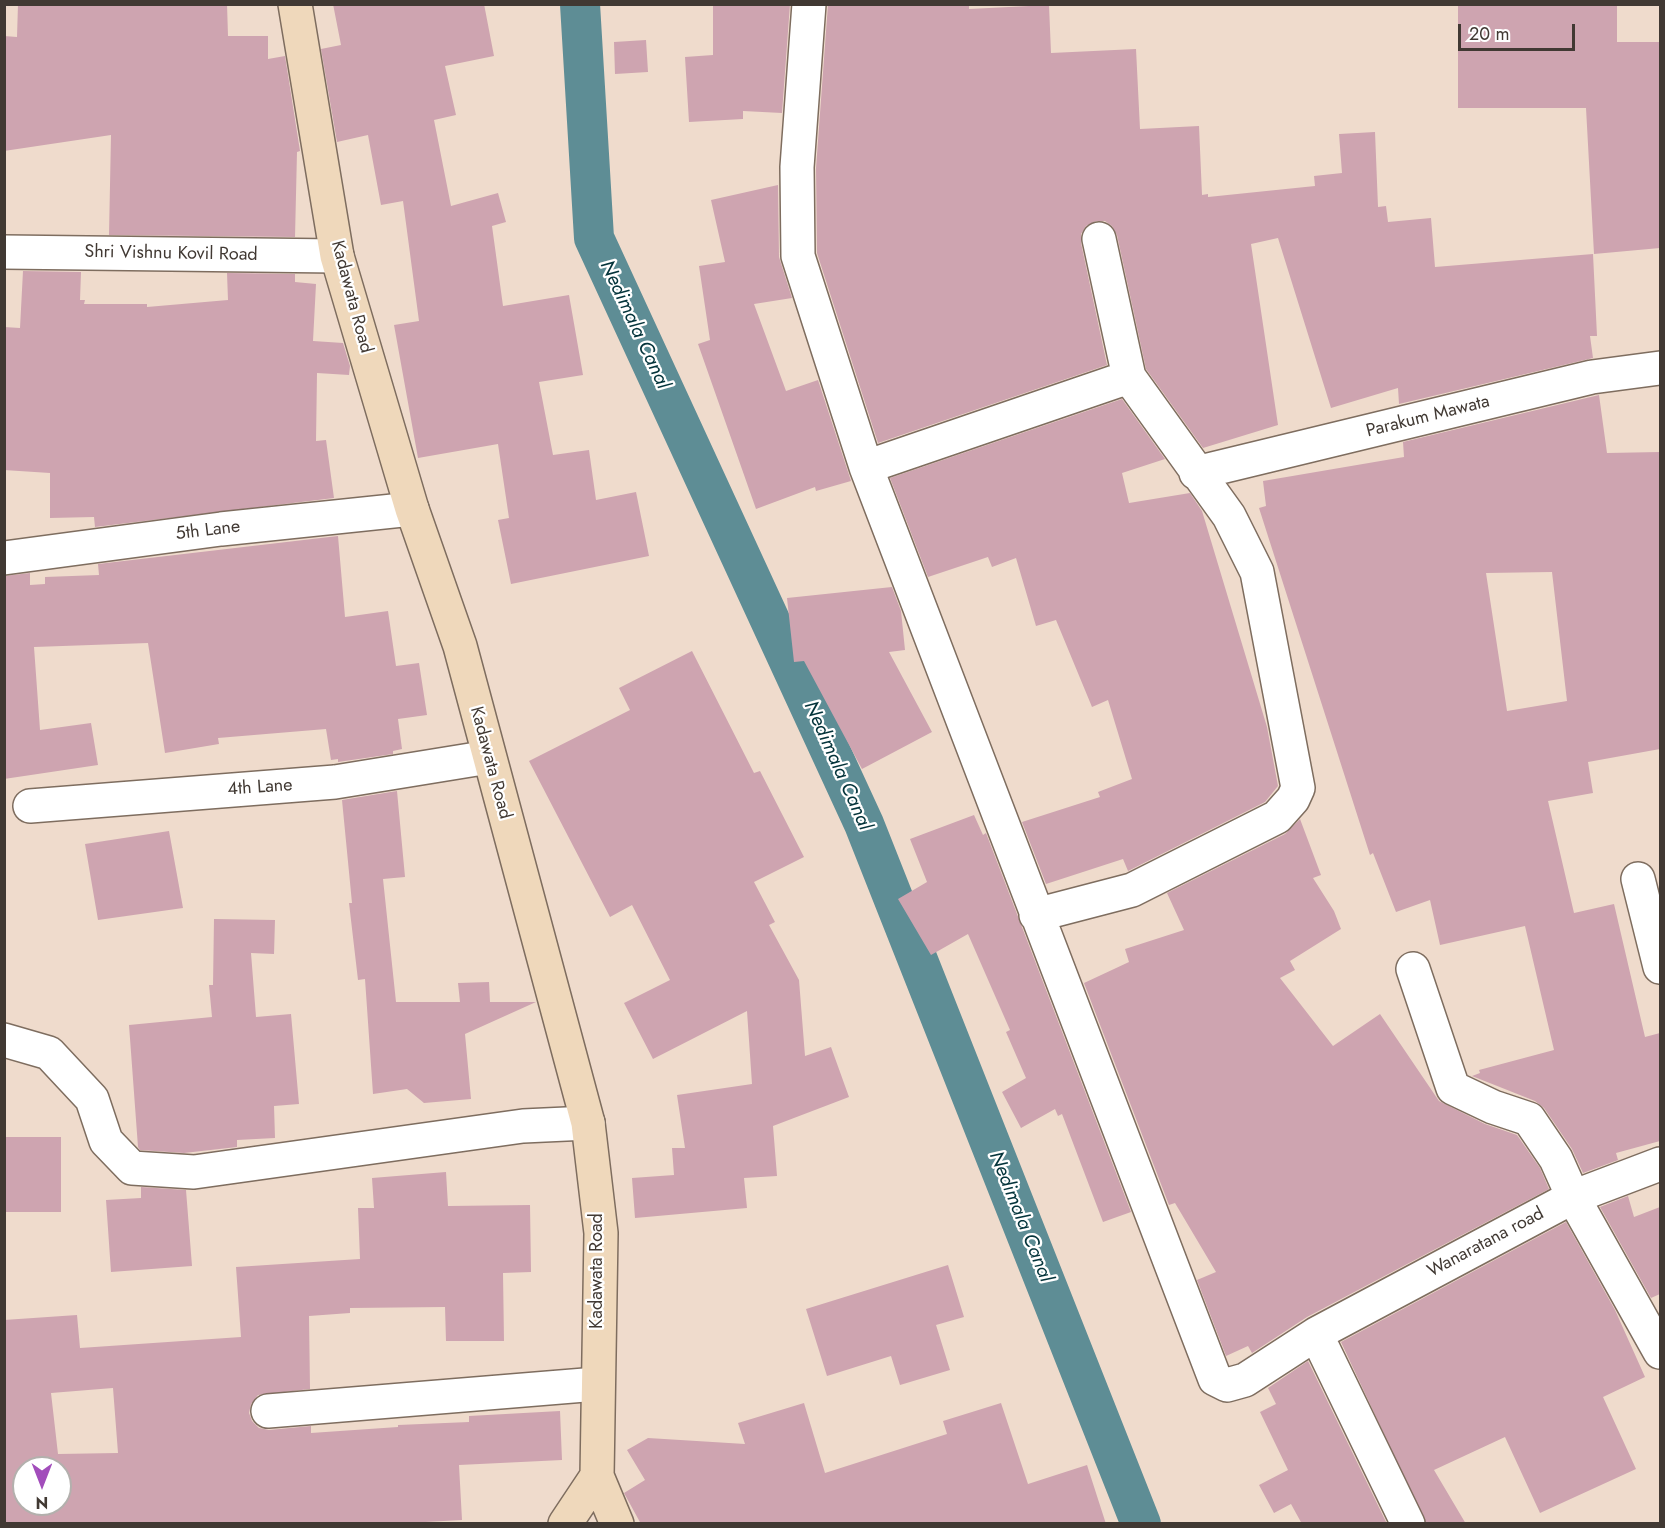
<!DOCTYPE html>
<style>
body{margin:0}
#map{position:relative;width:1665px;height:1528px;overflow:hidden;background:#efdbcc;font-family:Jost,sans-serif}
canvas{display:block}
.frame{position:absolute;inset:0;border:6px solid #413933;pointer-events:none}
.north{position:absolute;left:12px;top:1456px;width:60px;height:60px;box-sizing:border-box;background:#fff;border:2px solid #b3b0ad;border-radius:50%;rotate:180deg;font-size:16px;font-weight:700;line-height:24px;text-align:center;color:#413933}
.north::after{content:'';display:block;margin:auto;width:21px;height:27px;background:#a24dbb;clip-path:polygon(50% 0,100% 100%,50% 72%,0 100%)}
.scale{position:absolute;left:1458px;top:24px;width:117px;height:27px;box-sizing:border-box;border:3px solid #413933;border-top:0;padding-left:8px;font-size:18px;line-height:21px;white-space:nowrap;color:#413933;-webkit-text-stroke:4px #fff;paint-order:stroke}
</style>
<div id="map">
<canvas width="1665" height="1528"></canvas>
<div class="frame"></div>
<div class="north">N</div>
<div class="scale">20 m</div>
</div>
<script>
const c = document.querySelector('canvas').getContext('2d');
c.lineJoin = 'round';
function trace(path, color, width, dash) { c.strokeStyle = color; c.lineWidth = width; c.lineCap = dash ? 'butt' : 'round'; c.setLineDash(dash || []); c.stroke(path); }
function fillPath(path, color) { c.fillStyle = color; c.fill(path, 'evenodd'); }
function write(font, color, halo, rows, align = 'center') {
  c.font = font + ' Jost,sans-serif'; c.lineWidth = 4.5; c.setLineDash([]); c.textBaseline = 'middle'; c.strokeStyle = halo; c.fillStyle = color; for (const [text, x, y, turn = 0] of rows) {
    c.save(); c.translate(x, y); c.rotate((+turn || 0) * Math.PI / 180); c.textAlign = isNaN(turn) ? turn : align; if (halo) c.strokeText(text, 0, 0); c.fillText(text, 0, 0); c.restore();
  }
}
trace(new Path2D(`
 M 580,4 L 594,238 L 864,824 L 1141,1524`), '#5e8d95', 40);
fillPath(new Path2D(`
 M 18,4 L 227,4 L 228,36 L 268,36 L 268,59 L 285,56 L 300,151 L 297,152 L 295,237 L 109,235 L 111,135 L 4,151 L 4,36 L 17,37 Z
 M 333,4 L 484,4 L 494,56 L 445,66 L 456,115 L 434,120 L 451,206 L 498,193 L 506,222 L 492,226 L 503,306 L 569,295 L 583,375 L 539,382 L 553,455 L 589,450 L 596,500 L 636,492 L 649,556 L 511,584 L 498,520 L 509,518 L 498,444 L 418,458 L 394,325 L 419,321 L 403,201 L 381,205 L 368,135 L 337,142 L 321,49 L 341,45 Z
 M 713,4 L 790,4 L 782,113 L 743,111 L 743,119 L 689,122 L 685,57 L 713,55 Z
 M 828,4 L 969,4 L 969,9 L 1049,5 L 1051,53 L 1136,49 L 1140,129 L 1199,126 L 1202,195 L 1208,194 L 1208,197 L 1315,186 L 1314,176 L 1342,173 L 1339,134 L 1375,132 L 1378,207 L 1386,206 L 1388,222 L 1431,218 L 1435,267 L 1593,254 L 1597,336 L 1590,336 L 1593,358 L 1399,404 L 1398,388 L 1331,408 L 1278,238 L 1251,244 L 1278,425 L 1203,448 L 1146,369 L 1117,235 L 1112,226 L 1105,221 L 1096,221 L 1086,226 L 1081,234 L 1081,243 L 1107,365 L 878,443 L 817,253 L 816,168 Z
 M 1458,4 L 1617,4 L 1617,42 L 1660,42 L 1660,248 L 1594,254 L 1586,108 L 1458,108 Z
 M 646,40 L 648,72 L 615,74 L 614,42 Z
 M 778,185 L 779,257 L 792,298 L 754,304 L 786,391 L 818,380 L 851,481 L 816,491 L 815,487 L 756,509 L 698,344 L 710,340 L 699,266 L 725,262 L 711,200 Z
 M 23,271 L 81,272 L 80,300 L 85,300 L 84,304 L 147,304 L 147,307 L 228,300 L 227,273 L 295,274 L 295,282 L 316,284 L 313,341 L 343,343 L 350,366 L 349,375 L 317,373 L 316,441 L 326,440 L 334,498 L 95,527 L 94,517 L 50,518 L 50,473 L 4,470 L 4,327 L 20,328 Z
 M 1599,395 L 1607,453 L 1660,452 L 1660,749 L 1588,762 L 1593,793 L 1548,801 L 1574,913 L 1614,904 L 1645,1037 L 1660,1033 L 1660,1141 L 1616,1153 L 1618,1160 L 1583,1173 L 1572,1149 L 1544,1108 L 1535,1101 L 1472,1076 L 1480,1073 L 1479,1070 L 1554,1050 L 1525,926 L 1440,945 L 1430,900 L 1396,912 L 1373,853 L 1370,855 L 1259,508 L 1266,506 L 1263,481 L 1404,457 L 1403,442 ZM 1552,572 L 1567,701 L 1507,711 L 1486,573 Z
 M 1122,399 L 1165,459 L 1122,473 L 1129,503 L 1190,493 L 1202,511 L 1267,727 L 1278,786 L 1265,802 L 1128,871 L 1123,859 L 1046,884 L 1022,822 L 1100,797 L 1098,792 L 1132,779 L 1108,700 L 1092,707 L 1056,620 L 1036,626 L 1016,558 L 992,567 L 988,557 L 928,577 L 890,478 Z
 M 338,536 L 345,617 L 388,611 L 396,666 L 419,663 L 427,715 L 398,719 L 402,749 L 393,751 L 393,754 L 338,762 L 338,759 L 331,760 L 326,729 L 218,738 L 219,744 L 165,753 L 148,643 L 34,647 L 40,730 L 91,723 L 98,765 L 4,779 L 4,576 L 30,573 L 30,585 L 45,584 L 45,577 L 99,575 L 98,564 Z
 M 892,587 L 901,611 L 905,650 L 889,652 L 932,732 L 862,769 L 804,661 L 794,662 L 787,598 Z
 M 692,651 L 754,773 L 760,771 L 804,857 L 754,882 L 775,922 L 769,925 L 799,980 L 805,1056 L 831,1047 L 849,1097 L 773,1126 L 777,1176 L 744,1178 L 747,1208 L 635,1218 L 632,1178 L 674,1175 L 672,1148 L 685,1148 L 677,1095 L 752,1084 L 747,1011 L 653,1059 L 624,1003 L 670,980 L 632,905 L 610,917 L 529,761 L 630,710 L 619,688 Z
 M 397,791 L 405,877 L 383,879 L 396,1002 L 460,1002 L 458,983 L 489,982 L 490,1002 L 536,1002 L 465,1034 L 471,1099 L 424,1103 L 407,1089 L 373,1094 L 365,979 L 358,980 L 349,903 L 352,903 L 342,800 Z
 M 974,815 L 983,835 L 986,833 L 1131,1212 L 1103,1222 L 1062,1114 L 1058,1116 L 1055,1109 L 1021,1128 L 1002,1092 L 1026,1078 L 1006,1032 L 1010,1030 L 968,934 L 931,955 L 898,899 L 927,882 L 910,839 Z
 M 1300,819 L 1321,875 L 1313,878 L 1334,911 L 1341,929 L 1290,961 L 1295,970 L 1280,978 L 1333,1046 L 1380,1014 L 1439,1101 L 1485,1124 L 1517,1135 L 1540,1168 L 1549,1189 L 1307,1317 L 1252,1353 L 1248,1346 L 1226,1356 L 1197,1280 L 1216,1272 L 1175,1203 L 1169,1205 L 1084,983 L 1129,962 L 1125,949 L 1184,930 L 1167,893 L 1285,834 Z
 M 169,831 L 183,908 L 98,920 L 85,844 Z
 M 214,919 L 275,920 L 274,954 L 251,953 L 256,1017 L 291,1014 L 299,1104 L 274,1106 L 275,1138 L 237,1140 L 237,1147 L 184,1153 L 140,1150 L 138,1147 L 129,1025 L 212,1017 L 209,985 L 213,985 Z
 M 4,1137 L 61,1137 L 61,1212 L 4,1212 Z
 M 446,1172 L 448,1206 L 530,1205 L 531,1272 L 503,1273 L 504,1341 L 446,1341 L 445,1307 L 350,1308 L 350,1313 L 309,1316 L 310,1389 L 258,1395 L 251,1404 L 249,1413 L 252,1421 L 259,1428 L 269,1430 L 311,1426 L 311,1433 L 398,1427 L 398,1425 L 469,1422 L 469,1416 L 560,1411 L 562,1460 L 459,1465 L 462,1520 L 389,1524 L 4,1524 L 4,1320 L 77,1315 L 80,1348 L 241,1337 L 236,1267 L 360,1259 L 358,1208 L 374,1208 L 372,1178 ZM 113,1388 L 118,1453 L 58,1454 L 51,1393 ZM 24,1468 L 60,1468 L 60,1504 L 24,1504 Z
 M 141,1187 L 186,1190 L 192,1266 L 111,1272 L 106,1200 L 141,1198 Z
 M 1628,1196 L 1634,1217 L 1660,1207 L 1660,1294 L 1651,1298 L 1600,1207 Z
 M 1566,1222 L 1615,1310 L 1645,1377 L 1603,1397 L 1636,1469 L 1540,1513 L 1505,1437 L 1434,1470 L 1466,1524 L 1426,1524 L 1341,1342 Z
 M 948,1265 L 964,1317 L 936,1325 L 950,1370 L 900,1385 L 891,1356 L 827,1376 L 806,1309 Z
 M 1308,1361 L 1387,1524 L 1302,1524 L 1291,1504 L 1274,1513 L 1259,1485 L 1288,1470 L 1260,1412 L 1276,1404 L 1268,1388 Z
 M 804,1403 L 825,1473 L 947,1434 L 943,1421 L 1001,1403 L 1028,1484 L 1087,1465 L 1106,1524 L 641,1524 L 624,1493 L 645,1480 L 627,1450 L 648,1438 L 745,1444 L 738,1423 Z`), '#cea4b0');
const street = new Path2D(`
 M 809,4 L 797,167 L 798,256 L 866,467 L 1215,1379 L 1227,1385 L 1245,1380 L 1316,1334 L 1408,1524
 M 1099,239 L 1129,377
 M 4,252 L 337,256
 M 866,467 L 1129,377 L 1229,516 L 1257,572 L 1298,788 L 1293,799 L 1277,817 L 1132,890 L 1036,915
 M 1196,473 L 1592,377 L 1660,368
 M 4,558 L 221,529 L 412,509
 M 30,806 L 335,782 L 489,757
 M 1638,879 L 1660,967
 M 1413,969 L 1453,1088 L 1493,1107 L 1529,1119 L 1556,1159 L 1573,1197 L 1660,1352
 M 4,1040 L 49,1053 L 92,1099 L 106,1141 L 132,1168 L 194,1172 L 523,1126 L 588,1123
 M 1316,1334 L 1573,1197 L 1660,1164
 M 268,1411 L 597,1384`);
const secondary = new Path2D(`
 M 295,4 L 337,256 L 412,509 L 460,646 L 588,1123 L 601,1233 L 597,1476 L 565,1524
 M 597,1476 L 617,1524`);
trace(street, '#7e6d5f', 36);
trace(secondary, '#7e6d5f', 36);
trace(street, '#fff', 33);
trace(secondary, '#efd8bb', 33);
write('18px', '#413933', '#fff', [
 ["Shri Vishnu Kovil Road",171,254,1],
 ["Kadawata Road",351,297,75],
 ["Parakum Mawata",1428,417,-14],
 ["5th Lane",208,531,-7],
 ["Kadawata Road",490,763,75],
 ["4th Lane",260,788,-4],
 ["Wanaratana road",1486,1243,-28],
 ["Kadawata Road",598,1271,-90]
]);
write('italic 20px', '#03333a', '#fff', [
 ["Nedimala Canal",634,325,65],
 ["Nedimala Canal",837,766,66],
 ["Nedimala Canal",1020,1217,68]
]);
</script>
